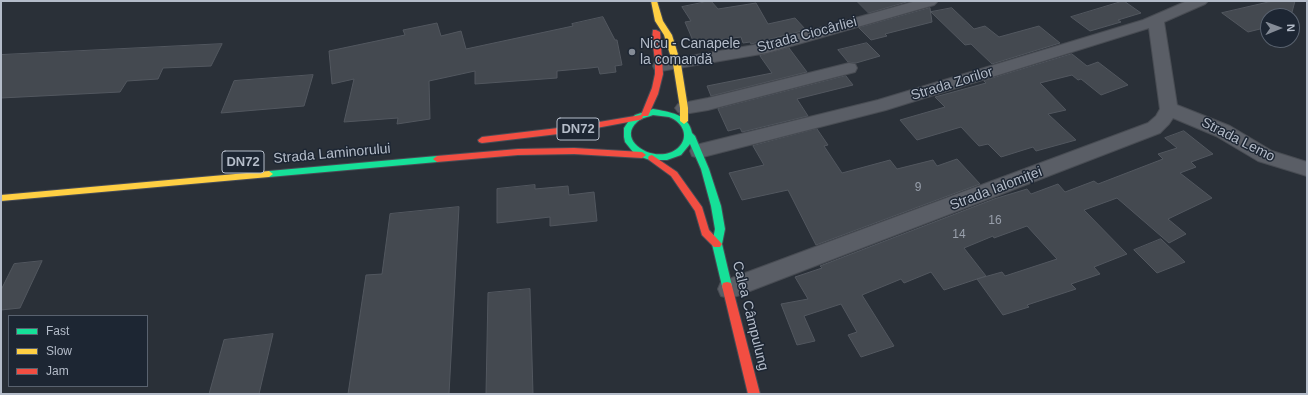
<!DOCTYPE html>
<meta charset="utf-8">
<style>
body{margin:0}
#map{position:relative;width:1308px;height:395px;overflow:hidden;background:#2a3038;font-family:Arial,sans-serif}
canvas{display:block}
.frame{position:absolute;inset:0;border:2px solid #b4bcc9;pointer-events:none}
.legend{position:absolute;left:8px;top:315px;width:140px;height:72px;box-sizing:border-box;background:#1d2633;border:1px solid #59626f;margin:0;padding:5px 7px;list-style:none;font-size:12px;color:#b4bcc9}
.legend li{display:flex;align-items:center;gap:8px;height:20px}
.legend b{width:20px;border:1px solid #59626f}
.north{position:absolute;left:1260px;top:8px;width:40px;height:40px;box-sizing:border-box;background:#1d2633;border:1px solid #59626f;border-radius:50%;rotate:89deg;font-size:11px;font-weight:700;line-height:16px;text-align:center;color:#b4bcc9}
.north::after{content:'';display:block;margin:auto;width:14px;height:18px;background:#848b96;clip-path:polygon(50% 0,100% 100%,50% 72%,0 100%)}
</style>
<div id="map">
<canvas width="1308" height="395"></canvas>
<div class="frame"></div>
<ul class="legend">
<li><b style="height:5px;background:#16e098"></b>Fast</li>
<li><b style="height:5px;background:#ffcf43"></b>Slow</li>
<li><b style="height:5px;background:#f24e42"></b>Jam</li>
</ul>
<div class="north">N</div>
</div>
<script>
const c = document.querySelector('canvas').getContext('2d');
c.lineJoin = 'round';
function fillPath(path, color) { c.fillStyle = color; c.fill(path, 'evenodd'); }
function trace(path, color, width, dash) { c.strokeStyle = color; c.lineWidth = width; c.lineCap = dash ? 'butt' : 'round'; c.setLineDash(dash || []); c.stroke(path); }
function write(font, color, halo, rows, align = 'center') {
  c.font = font + ' Arial,sans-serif'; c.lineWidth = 3; c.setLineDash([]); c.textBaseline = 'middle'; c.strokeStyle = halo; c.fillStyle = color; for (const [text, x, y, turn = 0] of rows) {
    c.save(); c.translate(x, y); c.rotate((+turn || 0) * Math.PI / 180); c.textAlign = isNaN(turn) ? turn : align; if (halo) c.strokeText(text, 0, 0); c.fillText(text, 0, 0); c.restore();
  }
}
const building = new Path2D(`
 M 711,1 L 718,9 L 756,3 L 768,24 L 795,18 L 806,30 L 751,44 L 750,42 L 743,43 L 741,37 L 694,43 L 685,22 L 691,21 L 682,7 Z
 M 857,1 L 910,1 L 869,13 Z
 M 1124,1 L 1141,13 L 1118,20 L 1121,22 L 1090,31 L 1071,17 Z
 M 1273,1 L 1295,1 L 1291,16 L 1268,16 L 1268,27 L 1248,32 L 1222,13 Z
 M 930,8 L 932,22 L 885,34 L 887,36 L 871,40 L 859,28 Z
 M 952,8 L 974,29 L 985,26 L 999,37 L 1039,26 L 1060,43 L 992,64 L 971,44 L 965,45 L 931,12 Z
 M 603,17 L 615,40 L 617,40 L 622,65 L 615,66 L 616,72 L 600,74 L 598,67 L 590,68 L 557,71 L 557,78 L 475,84 L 475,71 L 429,81 L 430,119 L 397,124 L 398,118 L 344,122 L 354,79 L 332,84 L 329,51 L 405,35 L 403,30 L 437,23 L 441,36 L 461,31 L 466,49 L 573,26 L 572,24 Z
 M 867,43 L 880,56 L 856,63 L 848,62 L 838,50 Z
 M 222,44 L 211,66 L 163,68 L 158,79 L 127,81 L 120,92 L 1,98 L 1,55 Z
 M 789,48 L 807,72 L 711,96 L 707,86 L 772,73 L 760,56 Z
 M 1072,54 L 1087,66 L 1098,62 L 1128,85 L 1101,95 L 1081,79 L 1078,80 L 1072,75 L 1040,83 L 1066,110 L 1048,114 L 1076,140 L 1036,151 L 1033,147 L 1001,157 L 988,144 L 979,146 L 961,127 L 917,140 L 900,120 L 945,107 L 935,97 L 986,83 L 984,81 Z
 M 313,75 L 304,106 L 221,113 L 234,81 Z
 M 846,76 L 853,85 L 797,99 L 808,116 L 742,132 L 740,128 L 728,131 L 718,109 Z
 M 817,129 L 828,145 L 824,146 L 842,173 L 890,160 L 897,169 L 933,160 L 937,166 L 957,159 L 980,184 L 816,245 L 788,190 L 742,200 L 729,173 L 764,165 L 753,146 Z
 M 1184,131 L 1213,154 L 1191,162 L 1196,167 L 1180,173 L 1212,198 L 1168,219 L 1186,234 L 1169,243 L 1117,198 L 1084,210 L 1127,254 L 1094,267 L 1100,274 L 1071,284 L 1076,289 L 1027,305 L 1029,307 L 1003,315 L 977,279 L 1002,272 L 1005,276 L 1057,259 L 1027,226 L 994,238 L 993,236 L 964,248 L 986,276 L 944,290 L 931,272 L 904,283 L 901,279 L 862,295 L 894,346 L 861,357 L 848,335 L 857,332 L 841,304 L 804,316 L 815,341 L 797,345 L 781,304 L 808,299 L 795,277 L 822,268 L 820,266 L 994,199 L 1027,189 L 1031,194 L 1058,184 L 1065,192 L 1094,181 L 1098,184 L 1163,159 L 1158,154 L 1177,148 L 1165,138 Z
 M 535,185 L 535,189 L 568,186 L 569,195 L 594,192 L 597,221 L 550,226 L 550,217 L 497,223 L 497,189 Z
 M 459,207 L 449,394 L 348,394 L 366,275 L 382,274 L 390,214 Z
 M 1161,239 L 1185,262 L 1157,273 L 1134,250 Z
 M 42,261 L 20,308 L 1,310 L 1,290 L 14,264 Z
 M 530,289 L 533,394 L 486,394 L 488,293 Z
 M 273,334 L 259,394 L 209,394 L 224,340 Z`);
fillPath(building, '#444950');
trace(building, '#52575f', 1);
const street = new Path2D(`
 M 916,1 L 937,2 L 934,5 L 767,53 L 661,71 L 655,70 L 653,66 L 655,62 L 661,61 L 766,43 Z
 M 1187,1 L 1208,1 L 1205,4 L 1164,22 L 1177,105 L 1230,126 L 1272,151 L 1307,162 L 1307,176 L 1258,161 L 1216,136 L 1173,118 L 1169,124 L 1160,133 L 737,296 L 729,298 L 721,296 L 718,289 L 721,282 L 1148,123 L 1156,116 L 1160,109 L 1149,28 L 886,110 L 699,158 L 692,156 L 690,151 L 692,146 L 878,100 L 1143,20 Z
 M 849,63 L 855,64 L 857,68 L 855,72 L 708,110 L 684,114 L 678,112 L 675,108 L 678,104 L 708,98 Z`);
const fast = new Path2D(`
 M 653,109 C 669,112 689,114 692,133 L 695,136 L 709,169 L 721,206 L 725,229 L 722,244 L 732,286 L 731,289 L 727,290 L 723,289 L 722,286 L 712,244 L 715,229 L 711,206 L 701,169 L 690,144 L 681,155 L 667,160 L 650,160 L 638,156 L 633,152 L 625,142 L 624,137 L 624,128 L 628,122 L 635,115 ZM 653,115 C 658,116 664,116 669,117 C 683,122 690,137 678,148 C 658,166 615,142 637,122 C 641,118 648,117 653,115 Z
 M 437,156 L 441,159 L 437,162 L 269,177 L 265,174 L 269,171 Z`);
const slow = new Path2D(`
 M 651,1 L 657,1 L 663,21 L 672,35 L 681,64 L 688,108 L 688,121 L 684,124 L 680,121 L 680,108 L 673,64 L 664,35 L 655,21 Z
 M 269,171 L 273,174 L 269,177 L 1,201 L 1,195 Z`);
const jam = new Path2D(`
 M 653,30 L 656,30 L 660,32 L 663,74 L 658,94 L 648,116 L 643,116 L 642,119 L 639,120 L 575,132 L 482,143 L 479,142 L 478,140 L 482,137 L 575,126 L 641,115 L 652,88 L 655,74 L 655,60 L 652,39 Z
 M 574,148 L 642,152 L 646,155 L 642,158 L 574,154 L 518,155 L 437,162 L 433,159 L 437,156 L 518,149 Z
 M 652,155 L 677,172 L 702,207 L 709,230 L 722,244 L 720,247 L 714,247 L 702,235 L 695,211 L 671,176 L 649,160 L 648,158 L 649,156 Z
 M 727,282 L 731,283 L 732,286 L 760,394 L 748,394 L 722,286 L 723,283 Z`);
trace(street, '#484c53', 2);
trace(fast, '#484c55', 2);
trace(slow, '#484c55', 2);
trace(jam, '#484c55', 2);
fillPath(street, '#5a5e66');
fillPath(fast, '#16e098');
fillPath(slow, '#ffcf43');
fillPath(jam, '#f24e42');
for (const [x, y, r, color] of [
 [632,52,4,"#848b96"]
]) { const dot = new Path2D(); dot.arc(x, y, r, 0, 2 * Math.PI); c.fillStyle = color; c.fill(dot); trace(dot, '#1d2633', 1.5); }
write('12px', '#989fab', null, [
 ["9",918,188],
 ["16",995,221],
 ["14",959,235]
]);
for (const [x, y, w] of [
 [578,129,42],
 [243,162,42]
]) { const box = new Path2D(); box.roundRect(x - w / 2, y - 11, w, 22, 3); c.fillStyle = '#1d2633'; c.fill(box); trace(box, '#b4bcc9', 1); }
write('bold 13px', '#b4bcc9', null, [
 ["DN72",578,129],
 ["DN72",243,162]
]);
write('14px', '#b4bcc9', '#1d2633', [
 ["Strada Ciocârliei",807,35,-15],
 ["Strada Zorilor",952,84,-17],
 ["Strada Lemo",1238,140,27],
 ["Strada Laminorului",332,154,-5],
 ["Strada Ialomiței",996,189,-21],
 ["Calea Câmpulung",750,316,76]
]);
write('14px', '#b4bcc9', '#1d2633', [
 ["Nicu - Canapele",640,44],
 ["la comandă",640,60]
], 'left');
</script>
